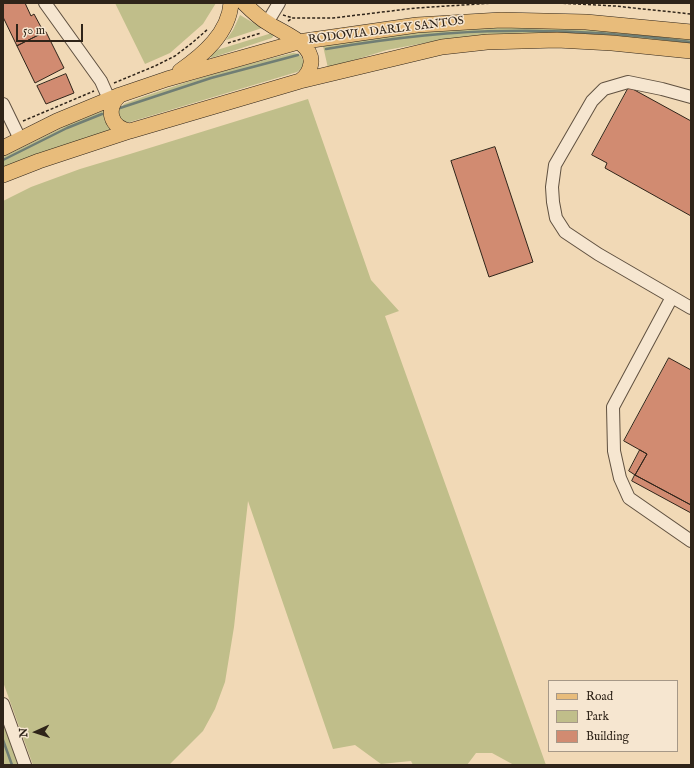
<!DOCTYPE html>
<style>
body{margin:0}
#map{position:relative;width:694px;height:768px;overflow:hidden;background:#f1d9b6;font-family:"IM FELL English",serif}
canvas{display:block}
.frame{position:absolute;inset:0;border:4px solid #2f2419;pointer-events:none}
.legend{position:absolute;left:548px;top:680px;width:130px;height:72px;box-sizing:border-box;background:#f6e6d0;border:1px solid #a69887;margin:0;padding:5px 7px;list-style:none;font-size:12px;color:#2f2419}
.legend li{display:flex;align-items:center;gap:8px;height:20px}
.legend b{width:20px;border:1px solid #a69887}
.north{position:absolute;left:16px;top:712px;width:40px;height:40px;-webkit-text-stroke:3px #f6e6d0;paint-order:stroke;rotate:267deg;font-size:11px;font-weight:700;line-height:16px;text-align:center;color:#2f2419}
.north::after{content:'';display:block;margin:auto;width:14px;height:18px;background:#2f2419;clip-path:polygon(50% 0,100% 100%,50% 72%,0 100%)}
.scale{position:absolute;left:16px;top:24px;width:67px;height:18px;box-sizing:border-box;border:2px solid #2f2419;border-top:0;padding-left:5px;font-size:12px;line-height:14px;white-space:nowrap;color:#2f2419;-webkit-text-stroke:3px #f6e6d0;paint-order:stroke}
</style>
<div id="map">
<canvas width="694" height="768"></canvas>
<div class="frame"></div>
<ul class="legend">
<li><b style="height:5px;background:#e8bc7b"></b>Road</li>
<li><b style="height:11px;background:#c0be8a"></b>Park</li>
<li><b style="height:11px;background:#d18b71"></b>Building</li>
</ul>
<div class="north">N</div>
<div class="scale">50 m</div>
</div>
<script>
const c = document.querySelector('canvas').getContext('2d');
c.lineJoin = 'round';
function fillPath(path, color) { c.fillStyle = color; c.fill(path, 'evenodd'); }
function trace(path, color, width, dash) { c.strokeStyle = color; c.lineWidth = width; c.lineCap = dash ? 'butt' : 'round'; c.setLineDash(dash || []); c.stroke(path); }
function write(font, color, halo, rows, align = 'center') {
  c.font = font + ' "IM FELL English",serif'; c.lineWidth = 3; c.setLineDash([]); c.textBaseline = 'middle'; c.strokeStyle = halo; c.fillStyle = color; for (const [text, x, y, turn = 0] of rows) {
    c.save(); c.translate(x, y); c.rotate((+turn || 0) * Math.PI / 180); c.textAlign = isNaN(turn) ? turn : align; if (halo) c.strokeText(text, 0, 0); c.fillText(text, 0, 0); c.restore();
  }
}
fillPath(new Path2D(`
 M 115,3 L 216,3 L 203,24 L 170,53 L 145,64 Z
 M 240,15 L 262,28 L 226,40 L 233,30 Z
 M 502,27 L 585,28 L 691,39 L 691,46 L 467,37 L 430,42 L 387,50 L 328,68 L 323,46 L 418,32 Z
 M 272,33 L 274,35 L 272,38 L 211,58 L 210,56 L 217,50 Z
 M 293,53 C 301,53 303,58 304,66 L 297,72 L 130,122 L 124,122 L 120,119 L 118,111 L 124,104 C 179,83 235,67 293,53 Z
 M 308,99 L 371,280 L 399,311 L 385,316 L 546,765 L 514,765 L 492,753 L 476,753 L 467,765 L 413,765 L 411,761 L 381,764 L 355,745 L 333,749 L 248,501 L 234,627 L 225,682 L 215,709 L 203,731 L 169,765 L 33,765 L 3,682 L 3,201 L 31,187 L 80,169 L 130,154 Z
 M 105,110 L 106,122 L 113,131 L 3,170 L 3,157 L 68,125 Z
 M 3,719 L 20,765 L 4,765 Z`), '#c0be8a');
trace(new Path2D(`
 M 326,49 C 385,39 446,31 507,31 C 568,30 630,34 691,42
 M 120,108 L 211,78 L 298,55
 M 3,160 L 67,128 L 102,114
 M 3,740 L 12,765`), '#707e74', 2.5);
const building = new Path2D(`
 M 3,3 L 25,3 L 31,16 L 34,14 L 41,27 L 38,29 L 40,34 L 17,46 L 3,17 Z
 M 46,32 L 64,68 L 35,83 L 17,46 Z
 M 66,74 L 74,93 L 46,104 L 37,86 Z
 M 629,87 L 691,121 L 691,216 L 605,168 L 607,163 L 592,155 Z
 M 495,147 L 533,262 L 489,277 L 451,161 Z
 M 669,358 L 691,370 L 691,505 L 635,475 L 647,454 L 624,441 Z
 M 640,450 L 647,454 L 635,475 L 629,471 Z
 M 635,475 L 691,505 L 691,513 L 632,481 Z`);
fillPath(building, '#d18b71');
trace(building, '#2f2419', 1);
const minor = new Path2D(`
 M 45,3 L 101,81 L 109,99
 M 267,23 L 279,3
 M 691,97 L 662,89 L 628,82 L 604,89 L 592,101 L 555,165 L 552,187 L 553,202 L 556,218 L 565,232 L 598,254 L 691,308
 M 3,104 L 20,139
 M 672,297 L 613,407 L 614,451 L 620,478 L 629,498 L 691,541
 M 3,704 L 25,765`);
const major = new Path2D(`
 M 244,3 C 251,10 259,18 268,23 C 282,33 313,43 311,63 C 310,71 306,77 300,81
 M 180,71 C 203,55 229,33 231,3
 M 120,95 C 105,108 110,128 130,131
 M 3,148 L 57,121 L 120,95 L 167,79 L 298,42 L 417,25 L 501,20 L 586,22 L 691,32
 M 3,175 L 39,161 L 130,131 L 300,81 L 442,47 L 487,42 L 557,40 L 612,43 L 691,51`);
trace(minor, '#605140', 14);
trace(major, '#2f2419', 16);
trace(new Path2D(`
 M 558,3 L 615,6 L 691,14
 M 283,15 L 293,18
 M 288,21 L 293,18 L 333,18 L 416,8 L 494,3
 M 228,43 L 261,33
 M 114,83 L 155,66 L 175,56 L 192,43 L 208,29
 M 23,121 L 94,91`), '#2f2419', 1.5, [3, 2]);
trace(minor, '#f6e6d0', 12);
trace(major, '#e8bc7b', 15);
write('12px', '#2f2419', '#f6e6d0', [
 ["RODOVIA DARLY SANTOS",386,31,-7]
]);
</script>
